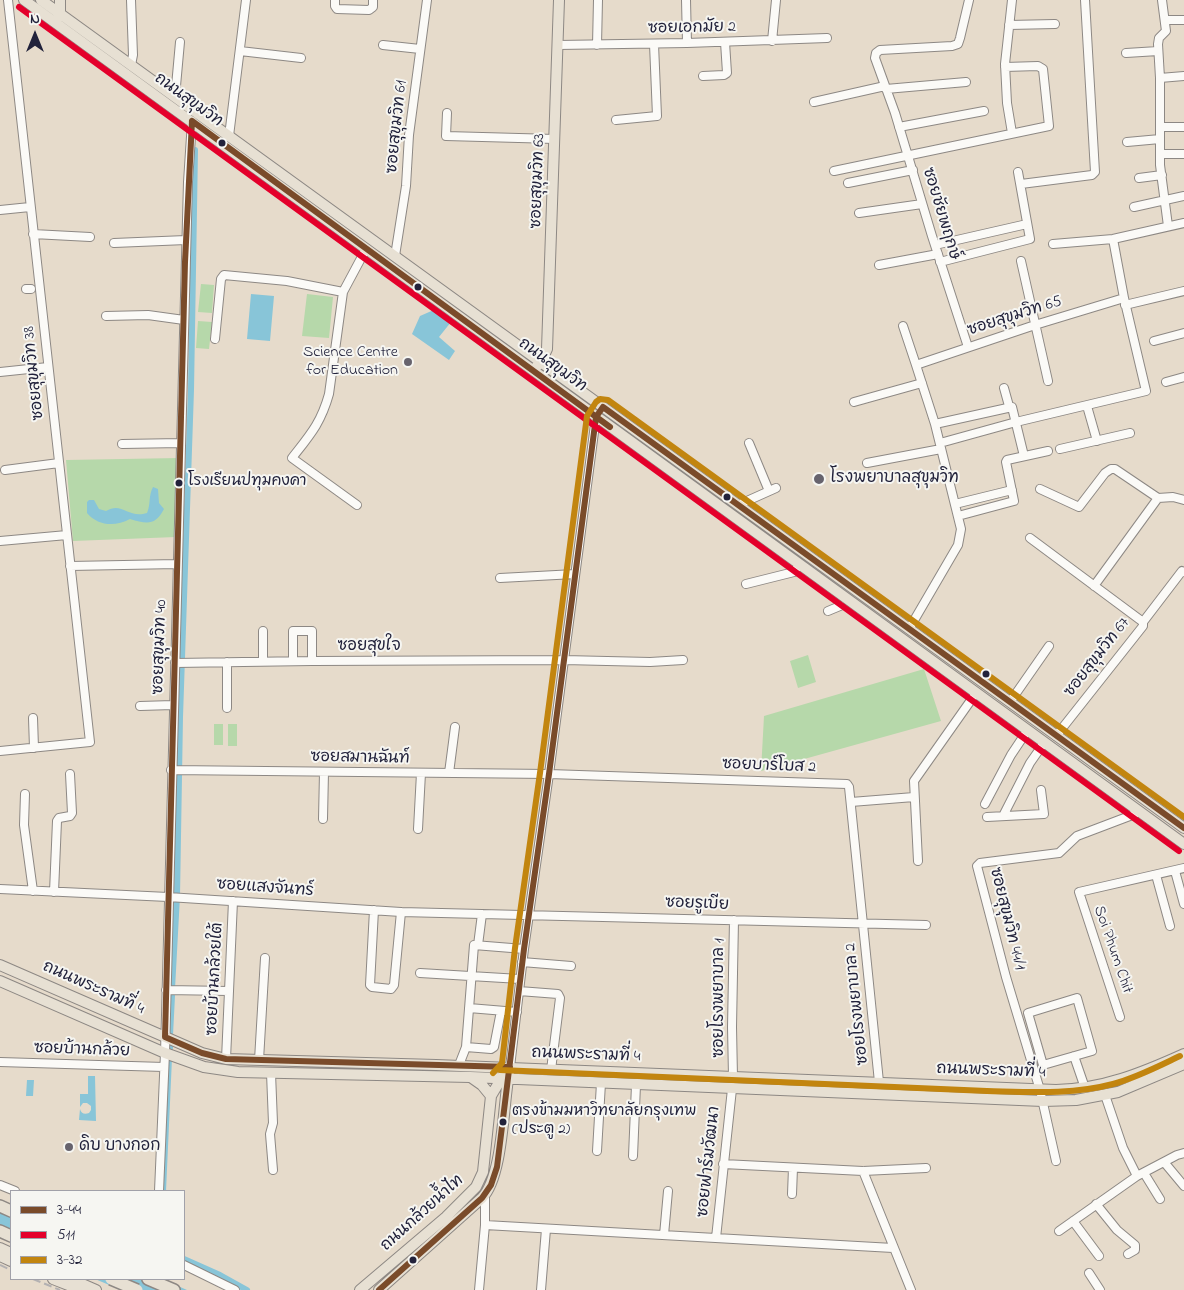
<!DOCTYPE html>
<meta charset="utf-8">
<style>
body{margin:0}
#map{position:relative;width:1184px;height:1290px;overflow:hidden;background:#e6dbcb;font-family:"Indie Flower",sans-serif}
canvas{display:block}
.legend{position:absolute;left:10px;top:1190px;width:175px;height:90px;box-sizing:border-box;background:#f6f6f2;border:1px solid #a1a1a9;margin:0;padding:6px 9px;list-style:none;font-size:15px;color:#22223b}
.legend li{display:flex;align-items:center;gap:10px;height:25px}
.legend b{width:25px;border:1px solid #a1a1a9}
.north{position:absolute;left:10px;top:10px;width:50px;height:50px;-webkit-text-stroke:4px #f6f6f2;paint-order:stroke;rotate:0deg;font-size:14px;font-weight:700;line-height:20px;text-align:center;color:#22223b}
.north::after{content:'';display:block;margin:auto;width:18px;height:22px;background:#22223b;clip-path:polygon(50% 0,100% 100%,50% 72%,0 100%)}
</style>
<div id="map">
<canvas width="1184" height="1290"></canvas>
<ul class="legend">
<li><b style="height:6px;background:#7a4b2a"></b>3-44</li>
<li><b style="height:6px;background:#e4002b"></b>511</li>
<li><b style="height:6px;background:#c2850f"></b>3-32</li>
</ul>
<div class="north">N</div>
</div>
<script>
const c = document.querySelector('canvas').getContext('2d');
c.lineJoin = 'round';
function fillPath(path, color) { c.fillStyle = color; c.fill(path, 'evenodd'); }
function trace(path, color, width, dash) { c.strokeStyle = color; c.lineWidth = width; c.lineCap = dash ? 'butt' : 'round'; c.setLineDash(dash || []); c.stroke(path); }
function write(font, color, halo, rows, align = 'center') {
  c.font = font + ' "Indie Flower","Playpen Sans Thai",sans-serif'; c.lineWidth = 4; c.setLineDash([]); c.textBaseline = 'middle'; c.strokeStyle = halo; c.fillStyle = color; for (const [text, x, y, turn = 0] of rows) {
    c.save(); c.translate(x, y); c.rotate((+turn || 0) * Math.PI / 180); c.textAlign = isNaN(turn) ? turn : align; if (halo) c.strokeText(text, 0, 0); c.fillText(text, 0, 0); c.restore();
  }
}
fillPath(new Path2D(`
 M 201,284 L 214,285 L 212,313 L 198,312 Z
 M 307,294 L 333,297 L 329,338 L 302,336 Z
 M 198,321 L 212,322 L 209,349 L 196,348 Z
 M 179,458 L 176,537 L 73,541 L 66,460 Z
 M 808,655 L 816,682 L 798,688 L 790,661 Z
 M 924,669 L 941,721 L 761,771 L 764,716 Z
 M 214,724 L 223,724 L 223,745 L 214,745 Z
 M 228,724 L 237,724 L 237,746 L 228,746 Z`), '#b6d8aa');
fillPath(new Path2D(`
 M 251,294 L 274,296 L 270,341 L 247,339 Z
 M 436,309 L 451,322 L 439,337 L 455,351 L 449,360 L 412,334 L 420,316 Z
 M 153,487 L 158,489 L 159,503 L 164,509 C 155,526 147,524 130,519 C 115,527 98,526 87,513 L 87,502 L 89,500 L 94,500 L 99,509 L 106,511 C 122,501 128,519 147,513 C 151,504 148,497 153,487 Z
 M 88,1076 L 95,1076 L 96,1121 L 79,1120 L 80,1109 C 81,1113 84,1115 89,1113 L 91,1110 L 91,1106 L 87,1103 L 83,1103 L 80,1107 L 80,1094 L 88,1094 Z
 M 27,1080 L 34,1080 L 33,1096 L 26,1096 Z
 M 0,1207 L 11,1212 L 11,1242 L 0,1238 Z
 M 95,1279 L 162,1279 L 187,1290 L 121,1290 Z`), '#88c5d8');
trace(new Path2D(`
 M 172,989 L 177,896 L 180,717 L 191,390 L 195,150
 M 170,1035 L 172,996
 M 170,1047 L 170,1048
 M 163,1191 L 169,1058
 M 184,1259 L 220,1275 L 247,1290`), '#88c5d8', 6);
const minor = new Path2D(`
 M 335,0 L 335,6 L 337,9 L 369,10 L 373,7 L 373,0
 M 686,0 L 687,43
 M 1162,0 L 1166,31 L 1159,38 L 1158,44 L 1160,78 L 1160,165 L 1168,226
 M 1165,20 L 1184,20
 M 1009,25 L 1055,24
 M 772,41 L 776,0
 M 383,45 L 420,49
 M 558,45 L 687,43 L 827,38
 M 597,45 L 598,0
 M 240,51 L 301,58
 M 1126,53 L 1158,51
 M 131,65 L 133,55 L 131,0
 M 703,76 L 724,75 L 727,73 L 725,42
 M 1160,78 L 1184,76
 M 886,89 L 966,82
 M 175,97 L 180,42
 M 814,102 L 885,86
 M 447,113 L 446,136 L 555,139
 M 616,120 L 657,116 L 654,44
 M 899,127 L 984,111
 M 1160,127 L 1184,127
 M 1012,133 L 1007,103 L 1005,64 L 1012,0
 M 229,136 L 246,0
 M 1127,142 L 1160,139
 M 1160,154 L 1184,154
 M 834,171 L 1049,126 L 1043,69 L 1038,66 L 1005,67
 M 1139,178 L 1162,175
 M 848,183 L 913,170
 M 1021,184 L 1092,175 L 1095,172 L 1085,0
 M 1134,207 L 1184,196
 M 0,210 L 30,207
 M 859,213 L 922,204
 M 33,234 L 90,237
 M 114,243 L 186,240
 M 1053,244 L 1113,239 L 1184,223
 M 935,245 L 1027,224
 M 395,256 L 406,186 L 409,135 L 427,0
 M 1021,261 L 1048,381
 M 940,262 L 1030,239 L 1018,172
 M 879,265 L 938,254
 M 26,289 L 31,289
 M 1125,305 L 1184,291
 M 106,316 L 148,315 L 184,320
 M 903,326 L 916,365
 M 215,339 L 221,279 L 224,275 L 287,281 L 343,292
 M 1154,341 L 1184,333
 M 968,347 L 932,236 L 895,113 L 875,58 L 876,53 L 880,50 L 952,46 L 958,44 L 960,38 L 969,0
 M 0,372 L 48,367
 M 1166,382 L 1184,377
 M 1004,388 L 1009,406
 M 854,402 L 922,383
 M 1087,406 L 1097,441
 M 935,424 L 1012,407 L 1024,456
 M 749,443 L 769,491
 M 940,443 L 1016,422 L 1146,391 L 1124,298 L 1113,239
 M 122,444 L 181,443
 M 1060,449 L 1130,433
 M 867,463 L 941,449
 M 5,470 L 59,463
 M 1040,489 L 1079,507 L 1105,473 L 1111,469 L 1115,469 L 1158,498
 M 1158,498 L 1173,497 L 1184,500
 M 955,504 L 1012,490
 M 357,505 L 292,458 C 310,435 321,423 329,394 L 343,292 L 366,249
 M 738,505 L 776,488
 M 958,516 L 1014,501 L 1006,462 L 1007,460 L 1048,451
 M 1030,538 L 1143,622
 M 0,541 L 67,535
 M 70,566 L 177,564
 M 500,578 L 575,574
 M 746,584 L 794,572 L 799,565
 M 1094,586 L 1158,498
 M 828,611 L 840,606
 M 909,629 L 958,545 L 961,529 L 935,424 L 916,365 L 1035,325 L 1124,298
 M 263,631 L 263,661
 M 293,661 L 293,631 L 312,631 L 312,661
 M 227,662 L 227,708
 M 175,663 L 312,661 L 564,660 L 650,662 L 683,660
 M 1010,702 L 1049,646
 M 140,706 L 173,705
 M 33,718 L 34,748
 M 1056,736 L 1143,626 L 1143,622 L 1182,571 L 1184,572
 M 0,751 L 90,742 L 8,0
 M 171,770 L 549,774 L 847,784 L 849,787 L 879,1082
 M 449,773 L 455,727
 M 25,794 L 24,825 L 33,891
 M 851,802 L 914,797
 M 985,804 L 1011,755 L 1027,731
 M 1003,816 L 1030,763 L 1044,743
 M 987,817 L 1044,814 L 1041,790
 M 323,819 L 324,772
 M 418,829 L 421,773
 M 918,861 L 914,781 L 976,693
 M 1175,871 L 1184,904
 M 1156,875 L 1170,926
 M 0,889 L 168,897 L 401,912 L 926,925
 M 54,892 L 57,821 L 59,818 L 70,816 L 72,813 L 70,774
 M 374,910 L 370,985 L 372,987 L 391,989 L 394,985 L 401,912
 M 478,945 L 482,914
 M 522,962 L 571,966
 M 420,973 L 520,979
 M 166,990 L 229,991
 M 519,991 L 558,994 L 560,998 L 551,1070
 M 1077,998 L 1092,1051 L 1043,1065 L 1028,1013 Z
 M 469,1008 L 517,1012
 M 1120,1017 L 1079,892 L 1184,868
 M 466,1047 L 491,1049 L 494,1047 L 501,1011
 M 1074,1056 L 1085,1088
 M 226,1059 L 233,901
 M 259,1060 L 265,958
 M 0,1062 L 164,1067
 M 459,1065 L 466,1047 L 474,945 L 524,949
 M 510,1067 L 524,949 L 549,774 L 596,417
 M 271,1073 L 273,1123 L 270,1134 L 273,1170
 M 733,1077 L 732,1027 L 734,920
 M 1105,1095 L 1123,1148 L 1137,1176
 M 597,1151 L 601,1083
 M 633,1156 L 636,1085
 M 1056,1161 L 1040,1090 L 1006,977 L 977,866 L 980,863 L 1059,853 L 1077,836 L 1135,814 L 1138,811
 M 1164,1162 L 1184,1186
 M 723,1164 L 863,1171 L 926,1168
 M 863,1171 L 911,1290
 M 1144,1173 L 1160,1199
 M 0,1185 L 15,1191
 M 159,1191 L 165,1053 L 188,182 L 192,121
 M 792,1194 L 793,1168
 M 1096,1204 L 1117,1230 L 1135,1245 L 1135,1250 L 1128,1254
 M 1073,1221 L 1099,1256
 M 485,1225 L 893,1248
 M 1059,1231 L 1137,1176 L 1177,1155 L 1184,1153
 M 664,1235 L 668,1191
 M 716,1238 L 732,1089
 M 184,1265 L 235,1290
 M 1089,1273 L 1100,1290
 M 479,1290 L 485,1225 L 485,1195
 M 541,1290 L 546,1229`);
const major = new Path2D(`
 M 24,0 L 1184,844
 M 41,0 L 1184,828
 M 58,17 L 60,14 L 60,0
 M 537,366 L 541,362 L 547,349 L 559,0
 M 0,965 L 202,1053 L 226,1059 L 436,1065 L 1056,1090 C 1103,1089 1142,1073 1184,1054
 M 0,981 L 165,1053 L 204,1067 L 238,1072 L 470,1077 L 1043,1101 L 1076,1100 L 1118,1092 L 1184,1064
 M 472,1078 L 482,1085 L 491,1096
 M 0,1248 L 11,1253
 M 0,1256 L 11,1261
 M 53,1279 L 81,1290
 M 73,1280 L 96,1290
 M 360,1290 L 446,1217 L 476,1187 L 483,1172 L 491,1096 L 504,1074
 M 379,1290 L 482,1198 C 503,1177 503,1105 509,1073`);
const highway = new Path2D(`
 M 0,1206 L 11,1211
 M 0,1231 L 11,1236
 M 148,1279 L 174,1290`);
trace(minor, '#8d8884', 10);
trace(major, '#8d8884', 12);
trace(highway, '#8d8884', 14);
trace(minor, '#fbfaf7', 8);
trace(major, '#e7e0d3', 10);
trace(highway, '#e7e0d3', 11);
trace(new Path2D(`
 M 0,1265 L 11,1270
 M 33,1279 L 60,1290`), '#b3b1b2', 2, [8, 4]);
const highwayBridge = new Path2D(`
 M 111,1279 L 137,1290`);
trace(highwayBridge, '#8d8884', 14, []);
trace(highwayBridge, '#e7e0d3', 11);
trace(new Path2D(`
 M 192,121 L 185,262 L 165,1037 L 202,1053 L 226,1059 L 510,1067
 M 192,121 L 610,427
 M 379,1290 L 482,1198 L 491,1185 L 497,1167 L 524,949 L 549,774 L 596,417 L 603,407 L 1184,828`), '#7a4b2a', 6);
trace(new Path2D(`
 M 19,7 L 1179,851`), '#e4002b', 6);
trace(new Path2D(`
 M 500,1070 L 987,1091 C 1029,1092 1072,1095 1113,1084 C 1136,1078 1159,1066 1180,1056
 M 493,1073 L 502,1063 L 515,948 L 540,773 L 587,416 L 596,402 L 600,399 L 608,400 L 1184,817`), '#c2850f', 6);
for (const [x, y, r, color] of [
 [222,143,4.5,"#22223b"],
 [418,287,4.5,"#22223b"],
 [408,362,5,"#67636d"],
 [819,479,6,"#67636d"],
 [179,483,4.5,"#22223b"],
 [727,497,4.5,"#22223b"],
 [986,674,4.5,"#22223b"],
 [503,1122,4.5,"#22223b"],
 [69,1147,5,"#67636d"],
 [413,1260,4.5,"#22223b"]
]) { const dot = new Path2D(); dot.arc(x, y, r, 0, 2 * Math.PI); c.fillStyle = color; c.fill(dot); trace(dot, '#f6f6f2', 2); }
write('15px', '#22223b', '#f6f6f2', [
 ["โรงเรียนปทุมคงคา",188,483],
 ["ตรงข้ามมหาวิทยาลัยกรุงเทพ",512,1113],
 ["(ประตู 2)",512,1131]
], 'left');
write('16px', '#22223b', '#f6f6f2', [
 ["ซอยเอกมัย 2",692,29,-1],
 ["ถนนสุขุมวิท",188,101,36],
 ["ซอยสุขุมวิท 61",398,127,-84],
 ["ซอยสุขุมวิท 63",539,181,-88],
 ["ซอยชัยพฤกษ์",940,214,73],
 ["ซอยสุขุมวิท 65",1015,317,-18],
 ["ถนนสุขุมวิท",552,366,36],
 ["ซอยสุขุมวิท 38",35,373,-96],
 ["ซอยสุขุมวิท 40",161,647,-88],
 ["ซอยสุขใจ",369,647],
 ["ซอยสุขุมวิท 67",1098,658,-52],
 ["ซอยสมานฉันท์",360,759,1],
 ["ซอยบาร์โบส 2",769,767,2],
 ["ซอยแสงจันทร์",265,889,4],
 ["ซอยรูเบีย",697,905,2],
 ["ซอยสุขุมวิท 44/1",1006,919,76],
 ["Soi Phum Chit",1112,950,71],
 ["ซอยบ้านกล้วยใต้",216,979,-87],
 ["ถนนพระรามที่ 4",93,989,24],
 ["ซอยโรงพยาบาล 1",720,998,-90],
 ["ซอยโรงพยาบาล 2",858,1004,-96],
 ["ซอยบ้านกล้วย",82,1051,2],
 ["ถนนพระรามที่ 4",586,1056,2],
 ["ถนนพระรามที่ 4",991,1072,2],
 ["ซอยฟาร์มวัฒนา",710,1162,-84],
 ["ถนนกล้วยน้ำไท",423,1214,-42]
]);
write('16px', '#22223b', '#f6f6f2', [
 ["Science Centre",398,353,"right"],
 ["for Education",398,371,"right"],
 ["โรงพยาบาลสุขุมวิท",830,479],
 ["ดิบ บางกอก",79,1147]
], 'left');
</script>
